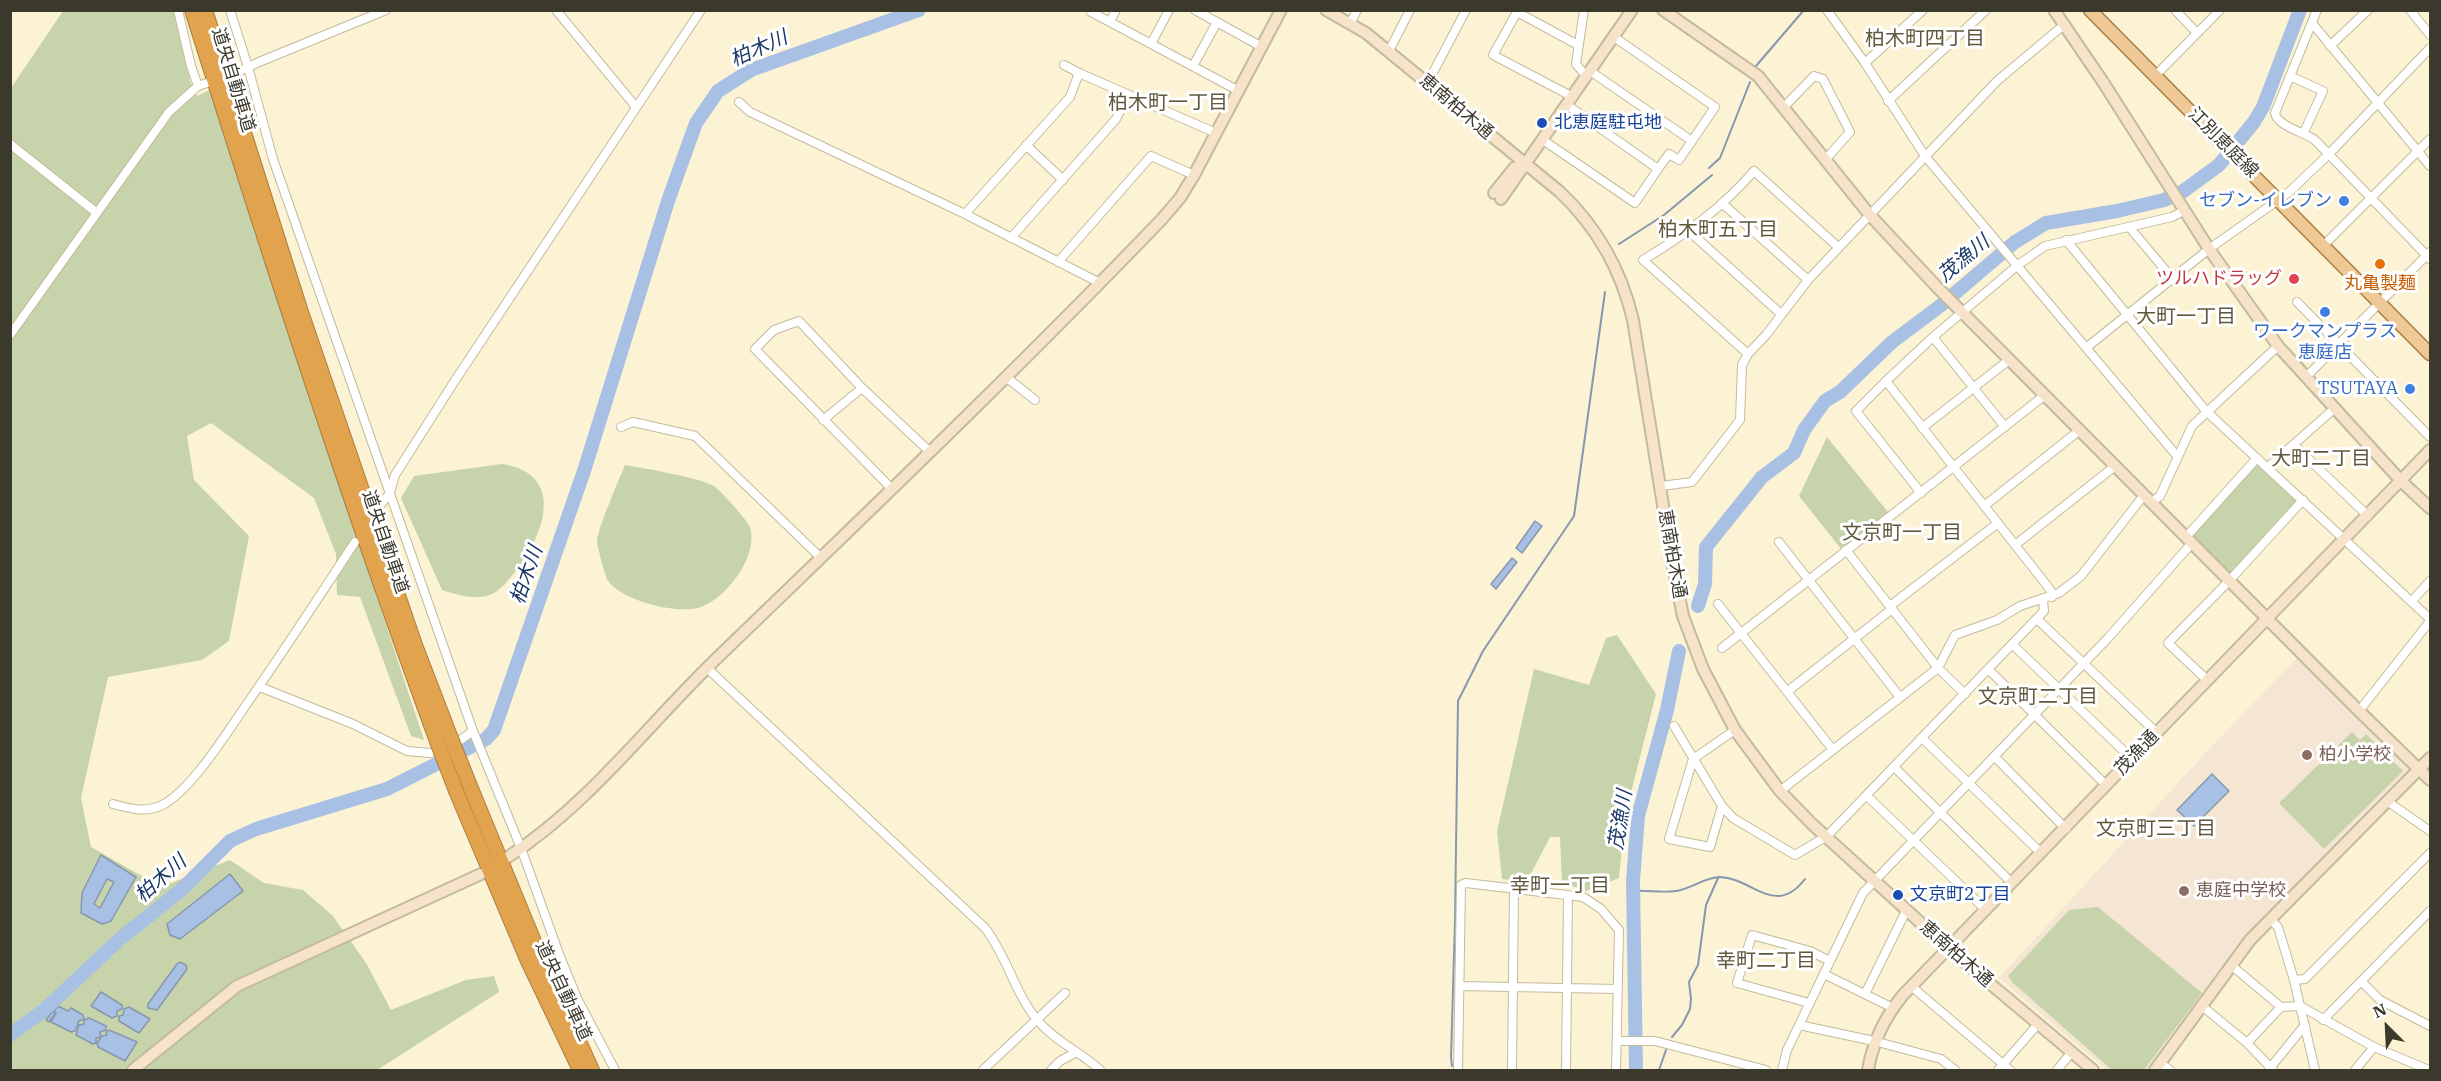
<!DOCTYPE html>
<meta charset="utf-8">
<style>
body{margin:0}
#map{position:relative;width:2441px;height:1081px;overflow:hidden;background:#fbf3d4;font-family:"IBM Plex Serif",serif}
canvas{display:block}
.frame{position:absolute;inset:0;border:12px solid #3b382c;pointer-events:none}
.north{position:absolute;left:2357px;top:997px;width:60px;height:60px;-webkit-text-stroke:4px #fff;paint-order:stroke;rotate:336deg;font-size:16px;font-weight:700;line-height:24px;text-align:center;color:#3b382c}
.north::after{content:'';display:block;margin:auto;width:21px;height:27px;background:#3b382c;clip-path:polygon(50% 0,100% 100%,50% 72%,0 100%)}
</style>
<div id="map">
<canvas width="2441" height="1081"></canvas>
<div class="frame"></div>
<div class="north">N</div>
</div>
<script>
const c = document.querySelector('canvas').getContext('2d');
c.lineJoin = 'round';
function fillPath(path, color) { c.fillStyle = color; c.fill(path, 'evenodd'); }
function trace(path, color, width, dash) { c.strokeStyle = color; c.lineWidth = width; c.lineCap = dash ? 'butt' : 'round'; c.setLineDash(dash || []); c.stroke(path); }
function write(font, color, halo, rows, align = 'center') {
  c.font = font + ' "IBM Plex Serif","Noto Sans JP",serif'; c.lineWidth = 6; c.setLineDash([]); c.textBaseline = 'middle'; c.strokeStyle = halo; c.fillStyle = color; for (const [text, x, y, turn = 0] of rows) {
    c.save(); c.translate(x, y); c.rotate((+turn || 0) * Math.PI / 180); c.textAlign = isNaN(turn) ? turn : align; if (halo) c.strokeText(text, 0, 0); c.fillText(text, 0, 0); c.restore();
  }
}
fillPath(new Path2D(`
 M 2299,656 L 2404,761 L 2408,770 L 2260,922 L 2149,1070 L 2107,1070 L 1999,978 L 2210,748 Z`), '#f5e6d4');
fillPath(new Path2D(`
 M 63,11 L 174,11 L 190,81 L 197,96 L 210,90 L 424,740 L 411,736 L 360,597 L 337,595 L 336,554 L 314,498 L 211,423 L 187,436 L 194,480 L 249,536 L 229,641 L 202,660 L 108,677 L 81,798 L 91,847 L 161,887 L 230,860 L 264,883 L 303,890 L 333,916 L 366,963 L 391,1010 L 466,980 L 494,976 L 499,992 L 377,1070 L 11,1070 L 11,88 Z
 M 1827,437 L 1888,512 L 1842,550 L 1799,496 Z
 M 502,464 C 567,474 544,536 515,572 C 509,579 501,590 492,594 C 475,601 458,595 442,590 L 401,498 L 414,476 Z
 M 625,465 C 643,468 701,478 714,486 C 721,491 747,520 750,527 C 759,555 727,598 701,607 C 678,615 623,601 608,581 C 605,576 598,548 597,542 C 596,533 620,477 625,465 Z
 M 2257,465 L 2297,502 L 2230,574 L 2191,536 Z
 M 1617,635 L 1656,694 L 1625,816 L 1619,878 L 1586,891 L 1562,882 L 1560,837 L 1550,837 L 1526,883 L 1502,879 L 1497,831 L 1534,669 L 1589,685 L 1606,638 Z
 M 2352,732 L 2360,740 L 2366,734 L 2403,771 L 2324,849 L 2279,803 Z
 M 2098,907 L 2202,993 L 2144,1070 L 2112,1070 L 2012,982 L 2008,976 L 2069,910 Z`), '#c7d3aa');
const water = new Path2D(`
 M 1535,521 L 1542,526 L 1522,553 L 1516,548 Z
 M 1512,558 L 1517,562 L 1496,589 L 1491,584 Z
 M 2212,774 L 2229,791 L 2194,826 L 2177,810 Z
 M 101,855 L 136,877 L 111,921 L 102,924 L 81,913 L 82,893 ZM 107,879 L 114,882 L 100,908 L 94,904 Z
 M 230,874 L 243,891 L 180,939 L 170,935 L 167,924 Z
 M 180,962 L 186,965 L 187,969 L 157,1010 L 148,1008 L 148,1004 L 177,964 Z
 M 101,992 L 122,1005 L 122,1009 L 117,1011 L 117,1016 L 112,1018 L 91,1006 Z
 M 58,1006 L 68,1011 L 71,1008 L 83,1015 L 84,1019 L 79,1021 L 75,1031 L 71,1032 L 51,1022 L 56,1013 L 49,1022 L 46,1020 L 52,1012 L 56,1013 L 54,1011 Z
 M 129,1007 L 150,1019 L 139,1033 L 119,1021 L 119,1016 L 123,1015 L 124,1009 Z
 M 89,1018 L 106,1026 L 106,1030 L 100,1032 L 101,1037 L 96,1038 L 96,1043 L 93,1044 L 76,1035 L 79,1025 L 84,1024 L 84,1020 Z
 M 109,1030 L 137,1042 L 125,1061 L 98,1047 L 97,1043 L 102,1036 L 107,1035 L 106,1032 Z`);
fillPath(water, '#a8c0e4');
trace(water, '#8797ad', 1.5);
trace(new Path2D(`
 M 1756,66 L 1804,10
 M 1709,168 L 1720,158 L 1750,82
 M 1619,244 L 1664,215 L 1712,175
 M 1633,891 C 1647,890 1662,893 1676,891 C 1691,889 1705,877 1720,877 C 1753,878 1775,918 1805,879
 M 1672,1037 L 1682,1025 L 1690,1009 L 1691,999 L 1689,982 L 1698,965 L 1706,905 L 1718,878
 M 1452,1066 L 1451,1058 L 1455,921 L 1458,701 L 1483,651 L 1574,516 L 1605,292
 M 1659,1070 L 1666,1050`), '#8797ad', 2);
trace(new Path2D(`
 M 1698,606 L 1705,584 L 1706,547 L 1762,477 L 1794,453 L 1804,430 L 1825,401 L 1840,392 L 1892,342 L 1940,306 L 2015,242 L 2046,223 L 2117,211 L 2164,200 L 2182,192 L 2219,165 L 2254,122 L 2263,107 L 2300,10
 M 10,1035 L 43,1011 L 121,938 L 180,891 L 230,841 L 256,829 L 387,789 L 486,739 L 494,730 L 584,471 L 668,201 L 696,123 L 718,91 L 751,70 L 919,10
 M 1636,1070 L 1633,881 L 1638,816 L 1667,710 L 1679,651`), '#a8c0e4', 14);
const street = new Path2D(`
 M 178,10 L 191,66 L 198,86
 M 230,10 L 248,67 L 273,159 L 473,731 L 521,848 L 559,954 L 577,998 L 615,1070
 M 556,10 L 636,107
 M 1116,10 L 1110,22 L 1239,91
 M 1195,10 L 1262,47
 M 1584,10 L 1576,64 L 1587,77
 M 1827,10 L 1865,63 L 1925,156 L 2177,456
 M 2175,10 L 2197,33
 M 2317,10 L 2275,113 C 2277,126 2304,132 2315,140 L 2430,259
 M 2410,10 L 2430,35
 M 1091,12 L 1110,22
 M 2312,23 L 2430,166
 M 1350,24 L 1357,10
 M 1151,44 L 1169,10
 M 2330,46 L 2368,10
 M 1389,51 L 1410,10
 M 1865,63 L 1923,10
 M 1064,65 L 1079,73
 M 1193,66 L 1217,22
 M 1590,71 L 1692,141 L 1715,107 L 1614,37
 M 238,72 L 259,62 L 386,10
 M 2155,76 L 2220,10
 M 2290,76 L 2323,91 L 2304,132
 M 1427,84 L 1466,10
 M 1573,97 L 1493,55 L 1517,12 L 1578,45
 M 1888,101 L 1986,10
 M 739,102 L 750,112 L 965,214 L 1100,283
 M 1784,107 L 1814,76 L 1823,79 L 1850,132 L 1825,160
 M 1543,140 L 1635,203 L 1658,169 L 1567,105
 M 10,144 L 97,213
 M 1026,145 L 1063,180
 M 1658,169 L 1669,154 L 1679,160 L 1692,141
 M 1722,203 L 1808,280
 M 965,214 L 1070,97 L 1079,73 L 1216,133
 M 2130,228 L 2172,278
 M 1690,232 L 1781,314
 M 1011,238 L 1116,119 L 1128,95
 M 2066,240 L 2206,411 L 2430,619
 M 2324,245 L 2430,139
 M 1058,262 L 1151,156 L 1194,175
 M 2297,302 L 2430,437
 M 10,335 L 169,112 L 198,86 L 207,83
 M 1933,337 L 1886,381 L 2045,583 L 2051,591 L 2052,597
 M 2086,348 L 2209,249 L 2288,193 L 2329,154 L 2430,48
 M 1748,354 L 1643,260 C 1686,234 1721,209 1754,171 L 1838,247
 M 1006,377 L 1035,400
 M 2306,377 L 2430,252
 M 1886,381 L 1856,411 L 1921,493
 M 823,420 L 862,388
 M 621,427 L 633,422 L 695,436 L 821,558
 M 2005,427 L 1933,337 L 2018,265 L 2045,246 L 2172,217 L 2185,210
 M 1922,428 L 2009,360
 M 2294,445 L 2368,516
 M 2268,467 L 2335,408
 M 1661,486 L 1692,482 L 1740,420 L 1742,365 L 1748,354 L 1766,335 L 1808,280 L 1997,81 L 2065,24
 M 891,488 L 755,349 L 774,330 L 799,321 L 862,388 L 929,451
 M 2152,502 L 2160,496 L 2192,426 L 2278,346
 M 1984,506 L 2080,430
 M 377,509 L 390,493 L 395,475 L 454,382 L 701,10
 M 2186,537 L 2257,458
 M 1779,542 L 1899,696
 M 2015,545 L 2115,466
 M 1846,550 L 1938,668 L 1965,694
 M 2412,601 L 2430,581
 M 1718,604 L 1833,750
 M 1890,606 L 1998,523
 M 2037,619 L 2157,733
 M 2012,644 L 2132,759
 M 1722,648 L 2045,395
 M 707,668 L 985,928 C 1007,956 1015,994 1038,1021 C 1056,1042 1081,1052 1100,1070
 M 1988,669 L 2106,785
 M 2207,680 L 2168,643 L 2229,581 L 2303,500
 M 260,687 L 353,724 L 407,751 L 430,753
 M 1788,691 L 1892,609
 M 2359,711 L 2430,621
 M 1674,726 L 1722,806
 M 1735,730 L 1693,759 L 1669,839 L 1710,847 L 1722,806 L 1733,818 L 1795,855 L 1827,836 L 2044,611 L 2043,600
 M 1922,738 L 2041,853
 M 459,741 L 473,731
 M 1995,757 L 2066,829
 M 1894,767 L 2012,883
 M 1780,791 L 1938,668 L 1955,635 L 1997,620 L 2020,606 L 2059,593 L 2081,576 L 2144,495
 M 1867,796 L 1986,910
 M 2387,801 L 2430,831
 M 113,804 C 131,809 148,814 166,803 C 194,785 224,737 244,708 C 282,654 318,598 355,542
 M 2270,919 L 2278,927 L 2294,980 L 2315,1070
 M 2231,965 L 2281,1007 L 2300,1006 L 2374,1047 L 2429,1070
 M 1824,974 L 1893,1008
 M 2294,980 L 2305,979 L 2430,853
 M 2361,981 L 2380,1000 L 2430,1026
 M 1460,986 L 1617,989
 M 1911,986 L 2010,1070
 M 1865,994 L 1906,911
 M 1809,1003 L 1737,983 L 1752,935 L 1810,951 L 1830,961
 M 2202,1006 L 2247,1043 L 2273,1070
 M 2323,1020 L 2430,911
 M 1799,1025 L 1874,1041 L 1941,1059 L 1955,1070
 M 1617,1041 L 1655,1041 L 1766,1070
 M 2247,1043 L 2281,1007
 M 2160,1063 L 2170,1070
 M 2270,1068 L 2305,1025
 M 983,1070 L 1065,993
 M 1051,1070 L 1060,1061 L 1075,1053
 M 1458,1070 L 1461,885 L 1466,883 L 1583,897 L 1601,909 L 1619,930 L 1616,1070
 M 1512,1070 L 1514,889
 M 1566,1070 L 1568,895
 M 1782,1070 L 1787,1050 L 1863,893 L 2108,638 L 2192,543
 M 1998,1070 L 2038,1024
 M 2057,1070 L 2071,1053
 M 2355,1070 L 2374,1047`);
const secondary = new Path2D(`
 M 1326,10 L 1366,33 L 1560,192 C 1598,228 1621,269 1633,320 L 1673,567 L 1683,616 L 1703,669 L 1735,730 L 1780,791 L 1812,824 L 1956,955 L 2093,1070
 M 1663,10 L 1758,76 L 1869,214 L 1936,286 L 2359,711 L 2430,780
 M 2054,10 L 2103,82 L 2209,249 L 2278,346 L 2402,482 L 2430,508
 M 1494,193 L 1514,168 L 1524,164
 M 1501,199 L 1632,10
 M 508,857 C 588,805 647,726 714,661 C 865,515 1017,370 1162,219 L 1180,198 L 1194,175 L 1281,10
 M 133,1070 L 237,986 L 481,874
 M 1868,1070 C 1873,1041 1884,1018 1903,995 L 2430,450
 M 2155,1070 L 2250,940 L 2430,758`);
const primary = new Path2D(`
 M 2090,10 L 2430,354`);
const highway = new Path2D(`
 M 192,10 C 270,257 349,502 438,744
 M 205,10 L 300,309 L 415,645 L 450,736
 M 470,786 L 540,956 L 592,1070
 M 456,791 L 527,959 L 580,1070`);
trace(street, '#c3bb9d', 10);
trace(secondary, '#c3bb9d', 14);
trace(primary, '#a87e43', 15);
trace(highway, '#a87e43', 16);
trace(street, '#fff', 8);
trace(secondary, '#f6e3ca', 10);
trace(primary, '#eec895', 12);
trace(highway, '#e2a34f', 14);
const highwayBridge = new Path2D(`
 M 450,736 L 470,786
 M 438,744 L 456,791`);
trace(highwayBridge, '#a87e43', 16, []);
trace(highwayBridge, '#e2a34f', 14);
for (const [x, y, r, color] of [
 [1542,123,6,"#1a4fb4"],
 [2344,201,6,"#3f7fe0"],
 [2380,264,6,"#e8710a"],
 [2294,279,6,"#e0444e"],
 [2325,312,6,"#3f7fe0"],
 [2410,389,6,"#3f7fe0"],
 [2307,755,6,"#8d6e63"],
 [2184,891,6,"#8d6e63"],
 [1898,895,6,"#1a4fb4"]
]) { const dot = new Path2D(); dot.arc(x, y, r, 0, 2 * Math.PI); c.fillStyle = color; c.fill(dot); trace(dot, '#fff', 2); }
write('18px', '#3b382c', '#fff', [
 ["道央自動車道",233,80,73],
 ["恵南柏木通",1456,107,40],
 ["江別恵庭線",2223,143,45],
 ["道央自動車道",385,542,71],
 ["恵南柏木通",1672,554,80],
 ["茂漁通",2137,753,-46],
 ["恵南柏木通",1956,954,41],
 ["道央自動車道",563,991,65]
]);
write('18px', '#164399', '#fff', [
 ["北恵庭駐屯地",1554,123],
 ["文京町2丁目",1910,895]
], 'left');
write('18px', '#366cbe', '#fff', [
 ["セブン-イレブン",2332,201],
 ["ワークマンプラス",2325,332,"center"],
 ["恵庭店",2325,353,"center"],
 ["TSUTAYA",2398,389]
], 'right');
write('18px', '#be3a42', '#fff', [
 ["ツルハドラッグ",2282,279]
], 'right');
write('18px', '#c56008', '#fff', [
 ["丸亀製麺",2380,284]
]);
write('18px', '#785e54', '#fff', [
 ["柏小学校",2319,755],
 ["恵庭中学校",2196,891]
], 'left');
write('20px', '#5f583d', '#fff', [
 ["柏木町四丁目",1925,39],
 ["柏木町一丁目",1168,103],
 ["柏木町五丁目",1718,230],
 ["大町一丁目",2186,317],
 ["大町二丁目",2321,459],
 ["文京町一丁目",1902,533],
 ["文京町二丁目",2038,697],
 ["文京町三丁目",2156,829],
 ["幸町一丁目",1560,886],
 ["幸町二丁目",1766,961]
]);
write('italic 20px', '#1b3967', '#fff', [
 ["柏木川",759,49,-24],
 ["茂漁川",1964,259,-40],
 ["柏木川",527,575,-71],
 ["茂漁川",1621,820,-81],
 ["柏木川",161,879,-41]
]);
</script>
